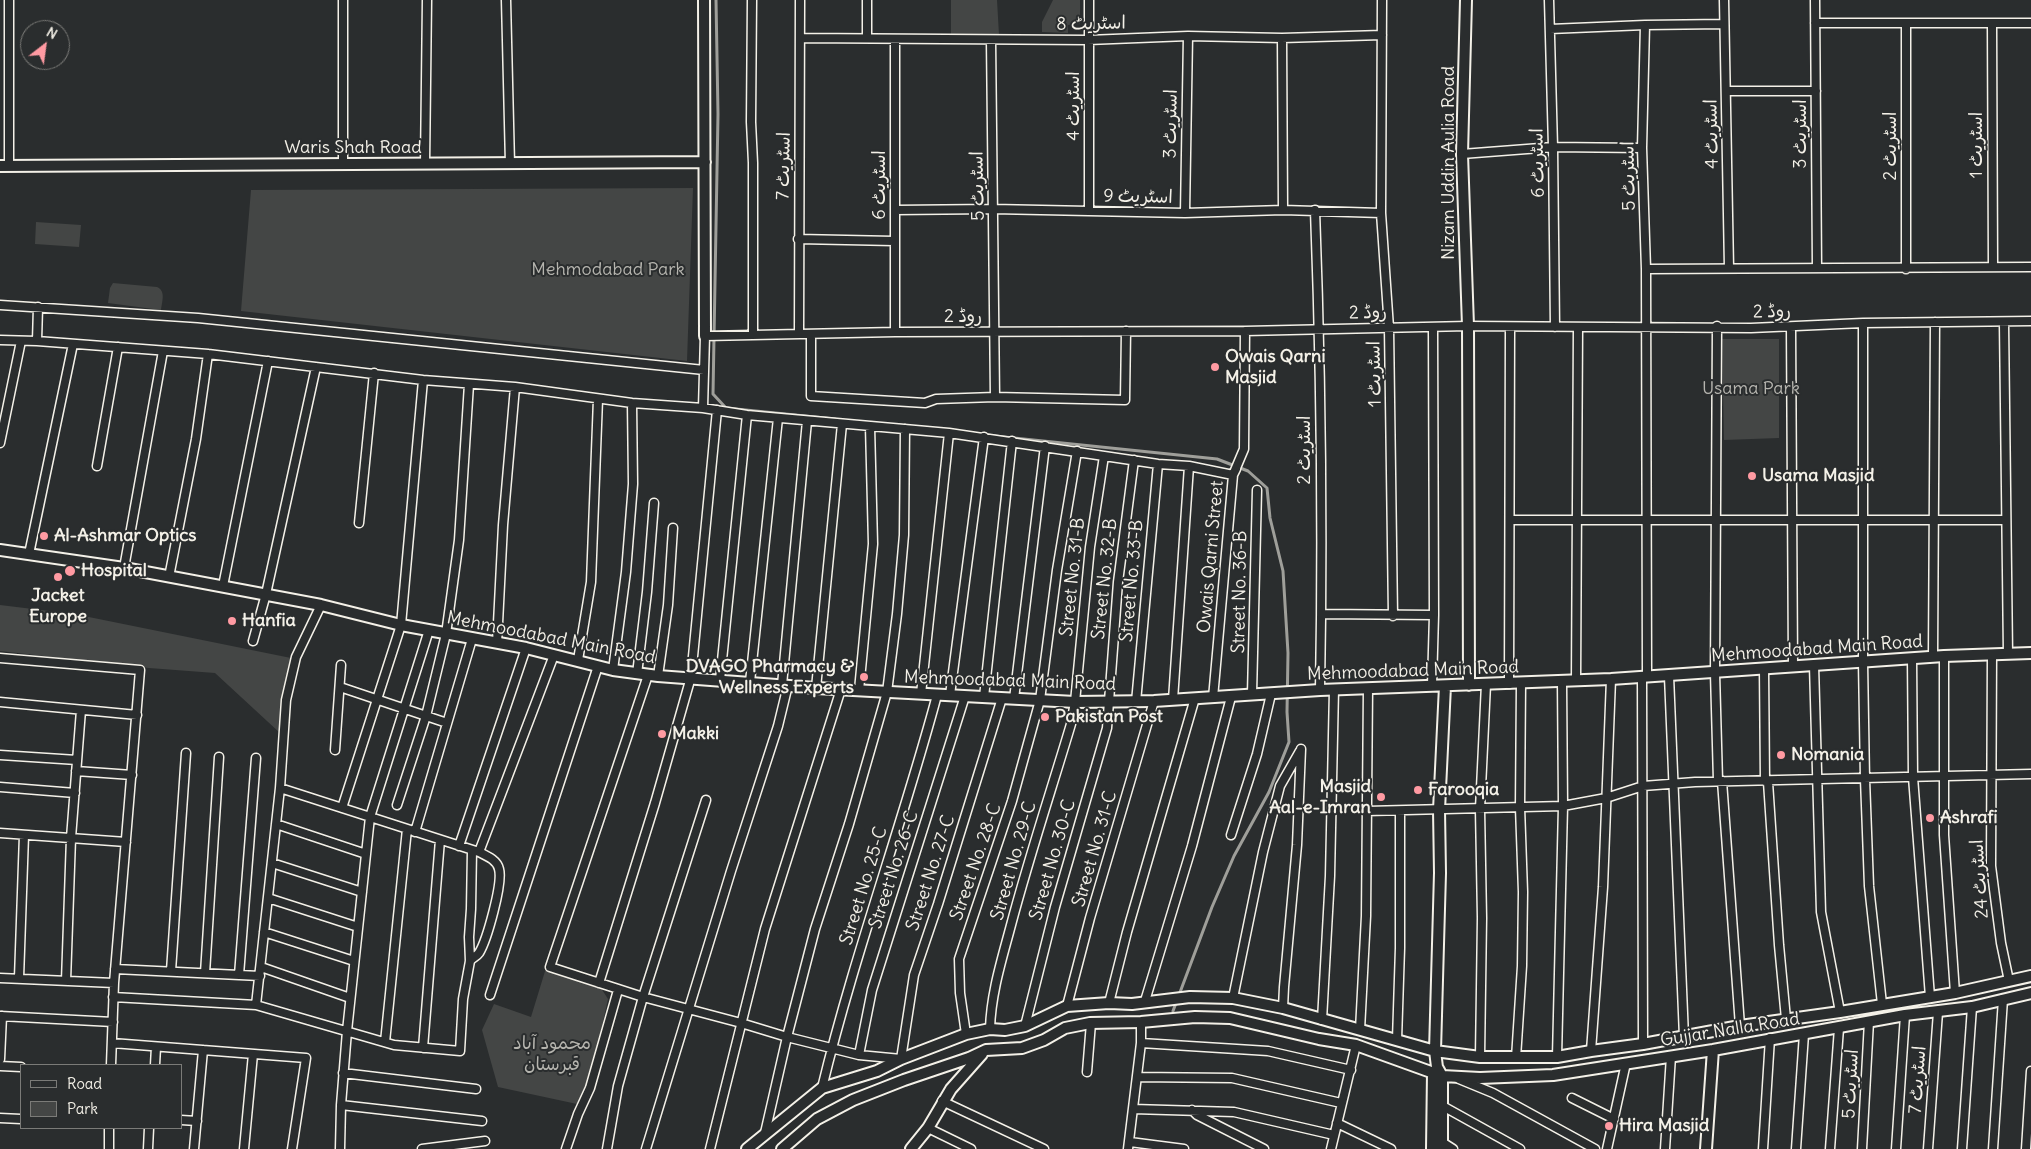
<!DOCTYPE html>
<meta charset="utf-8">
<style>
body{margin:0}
#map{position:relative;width:2031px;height:1149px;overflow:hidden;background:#2a2d2e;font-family:Delius,sans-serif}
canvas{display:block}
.legend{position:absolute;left:20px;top:1064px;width:162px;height:65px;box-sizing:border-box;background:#2a2d2e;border:1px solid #7b7b78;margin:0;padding:6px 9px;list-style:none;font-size:15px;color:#f4f1e8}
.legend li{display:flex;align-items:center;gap:10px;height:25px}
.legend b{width:25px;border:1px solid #7b7b78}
.north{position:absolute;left:20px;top:20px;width:50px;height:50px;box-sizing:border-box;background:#2a2d2e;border:1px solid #7b7b78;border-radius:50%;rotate:30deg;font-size:14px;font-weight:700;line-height:20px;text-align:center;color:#f4f1e8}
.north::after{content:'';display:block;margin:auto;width:18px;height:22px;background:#ff9aa2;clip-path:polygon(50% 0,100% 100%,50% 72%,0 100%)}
</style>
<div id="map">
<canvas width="2031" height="1149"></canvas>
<ul class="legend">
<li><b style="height:6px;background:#2a2d2e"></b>Road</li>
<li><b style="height:14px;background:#444645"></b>Park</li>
</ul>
<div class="north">N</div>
</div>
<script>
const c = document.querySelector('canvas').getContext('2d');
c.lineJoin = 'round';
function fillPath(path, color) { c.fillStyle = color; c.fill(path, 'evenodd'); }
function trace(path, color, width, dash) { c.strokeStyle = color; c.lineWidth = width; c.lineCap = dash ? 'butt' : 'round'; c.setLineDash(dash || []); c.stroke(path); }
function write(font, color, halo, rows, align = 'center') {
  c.font = font + ' Delius,"Playpen Sans Arabic",sans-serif'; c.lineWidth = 4; c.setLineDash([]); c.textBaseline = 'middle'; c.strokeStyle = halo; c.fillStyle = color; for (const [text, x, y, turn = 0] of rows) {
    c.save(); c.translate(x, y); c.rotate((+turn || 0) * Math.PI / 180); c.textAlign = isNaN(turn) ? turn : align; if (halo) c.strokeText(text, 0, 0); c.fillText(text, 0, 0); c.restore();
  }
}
fillPath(new Path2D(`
 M 951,0 L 997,0 L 999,35 L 951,36 Z
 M 1053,0 L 1080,0 L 1080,24 L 1068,25 L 1068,33 L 1042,32 L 1042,22 Z
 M 693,188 L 687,361 L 241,311 L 251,190 Z
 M 36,222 L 81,225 L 79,247 L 35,244 Z
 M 113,283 L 157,287 C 166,291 162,301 161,310 L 108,303 L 110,288 Z
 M 1722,339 L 1779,339 L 1779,438 L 1724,440 Z
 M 0,605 L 74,614 L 291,658 L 281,703 L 280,733 L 215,673 L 149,668 L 0,651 Z
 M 546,968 L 599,985 L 608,999 L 590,1080 L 577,1104 L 498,1087 L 482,1030 L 494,1004 L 531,1017 Z`), '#444645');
trace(new Path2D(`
 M 716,0 L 718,114 L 713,394 L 726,408 L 835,419
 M 985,435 L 1217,459 L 1248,471 L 1267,488 L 1270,518 L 1283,571 L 1288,653 L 1287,712 L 1289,742 L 1269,792 L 1234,856 L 1212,907 L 1173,1011`), '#9f9f9a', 3);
const street = new Path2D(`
 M 506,0 L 510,164
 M 752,0 L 751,122 L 753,163 L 753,335
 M 867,0 L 867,38
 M 1089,0 L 1089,211
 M 1382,0 L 1381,213 L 1389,328 L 1393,616
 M 1549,0 L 1553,147 L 1555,327
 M 1724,0 L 1729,268
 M 1815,0 L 1817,268
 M 1815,23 L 2031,23
 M 1992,23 L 1993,267
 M 1906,24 L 1906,269
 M 1645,25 L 1642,148 L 1646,269 L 1647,677
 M 1550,29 L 1645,25 L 1724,24
 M 801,38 L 1088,40 L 1188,36 L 1282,38 L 1382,35
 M 1282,38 L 1283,210
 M 1726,91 L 1816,91
 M 1462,154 L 1553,147 L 1642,148
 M 425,164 L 427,0
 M 343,165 L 343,0
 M 9,166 L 9,0
 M 895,210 L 993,209 L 1185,213 L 1283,210 L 1381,213
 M 1315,210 C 1321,370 1323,530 1320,690
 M 1185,213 L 1188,36
 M 798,239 L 894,241
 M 1646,269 L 2031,267
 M 0,305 L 198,318 L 704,370
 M 1863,323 L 1863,662 L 1865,779 L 1869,886 L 1882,1004
 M 2004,323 L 2008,654
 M 1717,326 L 1715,673 L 1718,781
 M 1791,327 L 1793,667
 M 895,332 L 895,40
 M 799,333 L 800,0
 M 811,334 L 811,396 L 925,403 L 936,399 L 995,397 L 991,40
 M 0,340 L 37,341 L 208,354 L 423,380 L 515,387 L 632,403 L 703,408 L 747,415 L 949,433 L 1158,464 L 1189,466 L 1233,475 L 1236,469
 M 37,341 L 38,307
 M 995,397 L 1125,400 L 1126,331
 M 703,408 L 705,336 L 895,332 L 1245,331 L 1468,326 L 1751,328 L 1863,323 L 2031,321
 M 0,443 L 21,341
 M 97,466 L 118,347
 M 1510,520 L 2006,520
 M 359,523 L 374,373
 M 29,554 L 73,344
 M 124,568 L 163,351
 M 169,577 L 196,439 L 208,354
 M 223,586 L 268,361
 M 1322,614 L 1434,615
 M 253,641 L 266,594 L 316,367
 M 497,643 L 503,525 L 515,387
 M 1992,654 L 1991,866 L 2001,943 L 2009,981
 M 1944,656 L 1944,835 L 1955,993
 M 1933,657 L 1935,322
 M 0,658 L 140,670 L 114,983 L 111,1065
 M 1912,658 L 1913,777 L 1930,997
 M 578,660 L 591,582 L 598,399
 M 1814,665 L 1821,912 L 1840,1012
 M 1764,669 L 1765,781
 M 613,670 L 626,572 L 633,484 L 632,403
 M 637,674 L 647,592 L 654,503
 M 648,675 L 550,967 L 643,997 L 741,1023 L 787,1037 L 859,1055 L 901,1059 L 914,975 L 938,904 L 1002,698
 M 658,676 L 668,605 L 673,528
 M 1669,676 L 1684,1037
 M 1642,677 L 1643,1044
 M 720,680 L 747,415
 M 1576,681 L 1578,327
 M 750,682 L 778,418
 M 1509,684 L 1510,327
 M 782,685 L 807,421
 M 1432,685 L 1434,615 L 1433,327
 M 340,687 L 447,723
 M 816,688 L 842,424
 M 859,690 L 873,544 L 870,426
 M 921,694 L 949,433
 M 1252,694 L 1257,490
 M 950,695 L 984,437
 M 984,697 L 1012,441
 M 1213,698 L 1233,475 L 1244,449 L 1245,331
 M 1014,699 L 1045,446
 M 1173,700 L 1189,466
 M 0,702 L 137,715
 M 1136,702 L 1158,464
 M 335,750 L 341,665
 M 0,755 L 77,760
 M 76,771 L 132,775
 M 1722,781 L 1740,1026
 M 1768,782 L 1779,945 L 1786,1019
 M 0,787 L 75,793
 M 280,788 L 479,852 C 487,856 497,860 499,869 C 503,883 487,940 479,953 C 477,956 472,958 470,961
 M 397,805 L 426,716 L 446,634 L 459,540 L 469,384
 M 342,808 L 401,625 L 423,380
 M 1367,811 L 1563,806 L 1606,798 L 1643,786 L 1695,782 L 2031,774
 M 276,824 L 366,854
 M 415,832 L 472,639
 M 0,833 L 126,842
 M 1231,835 L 1257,754 L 1271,694
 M 459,846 L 526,648
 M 479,852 L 554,655
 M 272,863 L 362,892
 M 268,898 L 358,927
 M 264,932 L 354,961
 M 261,967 L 350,998
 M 115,969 L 260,976
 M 171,971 L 186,753
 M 205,973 L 219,757
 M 239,975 L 256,758
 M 0,978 L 114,983
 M 19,978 L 24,835
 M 66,981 L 71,838 L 81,710
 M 599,983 L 655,803 L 691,677 L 717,410
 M 490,995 L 598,666
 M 113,997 L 256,1005 L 394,1045 L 460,1051 L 463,999 L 470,961 L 469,937 L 471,909 L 472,850
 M 1233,998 L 1263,852 L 1280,786 L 1300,751
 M 1145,1001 L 1192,846 L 1231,697
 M 1109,1003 L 1127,932 L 1195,698
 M 256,1005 L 280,788 L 286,700 L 296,657 L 321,605
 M 1067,1006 L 1090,918 L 1154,701
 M 1283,1008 L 1284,987 L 1297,845 L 1301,749
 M 0,1016 L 113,1022
 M 1322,1020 L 1330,876 L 1334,689
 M 1025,1026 L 1055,907 L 1107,728 L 1118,582 L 1134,460
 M 990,1029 C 991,993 1002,959 1011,925 C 1029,857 1051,791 1071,724 L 1075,702 L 1090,547 L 1104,456
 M 1360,1030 L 1366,916 L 1368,688
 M 966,1034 L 960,993 L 959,959 L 1012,801 L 1040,700 L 1057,570 L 1077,451
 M 1397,1040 L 1400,948 L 1400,811
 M 385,1042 L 407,829
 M 112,1043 L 306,1058 L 292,1149
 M 1141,1043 L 1268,1051 L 1351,1070
 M 423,1048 L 440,840
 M 1591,1051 L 1603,887 L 1611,679
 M 859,1055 L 872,990 L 965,696
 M 1480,1057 L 1482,918 L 1480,809 L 1486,684
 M 1557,1057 L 1563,806 L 1562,682
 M 1516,1058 L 1522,966 L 1523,892 L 1520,807 L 1521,684
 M 0,1059 L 2,1016
 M 155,1065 L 156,1047
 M 0,1066 L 21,1067
 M 1087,1072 L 1091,1023
 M 343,1073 L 476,1089
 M 1137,1077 L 1232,1078 L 1341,1103
 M 1459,1079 L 1493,1093 L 1595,1149
 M 822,1088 C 854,955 902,826 937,695
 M 1572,1098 L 1614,1119
 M 942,1101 L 1044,1149
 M 1439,1104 L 1520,1149
 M 341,1105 L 482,1121
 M 1133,1109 L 1234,1112 L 1334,1135
 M 1192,1110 L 1197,1115 L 1264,1149
 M 0,1118 L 21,1119
 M 181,1120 L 197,1121
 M 1337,1123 L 1391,1149
 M 109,1128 L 109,1149
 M 928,1128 L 971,1149
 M 765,1133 L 787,1037 L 815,929 L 849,824 L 887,692 L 897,614 L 904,535 L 905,429
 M 1130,1142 L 1184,1149
 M 1442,1142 L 1453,1149
 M 148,1149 L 149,1128
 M 194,1149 L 203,1050
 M 244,1149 L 253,1054
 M 340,1149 L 341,1105 L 347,1031 L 370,817 L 429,630
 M 422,1149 L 485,1141
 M 566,1149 L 578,1114 L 590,1088 L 618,990
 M 607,1149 L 618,1086 L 643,997 L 706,800
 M 646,1149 L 731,871 L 778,726 L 788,685
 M 710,1149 L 765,929 L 841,689
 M 1128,1149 L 1141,1043 L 1141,1022
 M 1331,1149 L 1356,1045
 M 1607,1149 L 1626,1063
 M 1665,1149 L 1671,1056
 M 1763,1149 L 1770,1038
 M 1796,1149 L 1804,1034
 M 1830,1149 L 1839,1028
 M 1862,1149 L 1869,1021
 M 1896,1149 L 1905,1015
 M 1928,1149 L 1938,1012
 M 1962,1149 L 1972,1007
 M 1993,1149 L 2003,999
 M 2026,1149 L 2031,1071`);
const secondary = new Path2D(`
 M 704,0 L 705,336
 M 1466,0 L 1462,154 L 1468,326 L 1469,685
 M 0,166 L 705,162
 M 0,550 L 124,568 L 321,605 L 401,625 L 526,648 L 613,670 L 658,676 L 816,688 L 1075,702 L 1154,701 L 1320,690 L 1611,679 L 1944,656 L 2031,653
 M 747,1149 L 822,1088 L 877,1071 L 901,1059 L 966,1034 L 990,1029 L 1005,1030 L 1025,1026 L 1067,1006 L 1109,1003 L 1132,1004 L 1190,997 L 1233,998 L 1283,1008 L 1435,1051 L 1480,1057 L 1557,1057 L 1591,1051 L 1643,1044 L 1740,1026 L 1840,1012 L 1955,993 L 2031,976
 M 782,1149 L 817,1119 L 853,1100 L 904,1080 L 969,1058 L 986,1050 L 1022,1048 L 1044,1040 L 1065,1028 L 1090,1023 L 1141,1022 L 1195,1017 L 1230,1018 L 1319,1039 L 1356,1045 L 1442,1076 L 1480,1078 L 1553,1075 L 1713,1050 L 1905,1015 L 1972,1007 L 2031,993
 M 911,1149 L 928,1128 L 951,1089 L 982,1054
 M 1432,1149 L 1433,1072
 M 1442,1149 L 1442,1076 L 1437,1067 L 1435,1051 L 1440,873 L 1439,810 L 1445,686
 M 1706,1149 L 1713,1050`);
trace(street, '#f4f1e8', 11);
trace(secondary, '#f4f1e8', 14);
trace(street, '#2a2d2e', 8);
trace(secondary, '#2a2d2e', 10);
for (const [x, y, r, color] of [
 [1215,367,5,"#ff9aa2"],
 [1752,476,5,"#ff9aa2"],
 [44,536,5,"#ff9aa2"],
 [70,571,6,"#ff9aa2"],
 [58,577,5,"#ff9aa2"],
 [232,621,5,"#ff9aa2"],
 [864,677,5,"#ff9aa2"],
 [1045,717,5,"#ff9aa2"],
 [662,734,5,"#ff9aa2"],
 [1781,755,5,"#ff9aa2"],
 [1418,790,5,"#ff9aa2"],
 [1381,797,5,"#ff9aa2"],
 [1930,818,5,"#ff9aa2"],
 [1609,1126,5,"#ff9aa2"]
]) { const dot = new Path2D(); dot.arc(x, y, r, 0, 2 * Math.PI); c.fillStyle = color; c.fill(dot); trace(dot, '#2a2d2e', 2); }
write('18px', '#f4f1e8', '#2a2d2e', [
 ["اسٹریٹ 8",1091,24,-1],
 ["اسٹریٹ 4",1074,106,-90],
 ["اسٹریٹ 3",1171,124,-89],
 ["اسٹریٹ 4",1712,134,-91],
 ["اسٹریٹ 3",1801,134,-90],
 ["اسٹریٹ 1",1977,145,-90],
 ["اسٹریٹ 2",1891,146,-90],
 ["Waris Shah Road",353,148],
 ["Nizam Uddin Aulia Road",1449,163,-90],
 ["اسٹریٹ 6",1538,163,-91],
 ["اسٹریٹ 7",784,166,-89],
 ["اسٹریٹ 5",1629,176,-91],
 ["اسٹریٹ 6",880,185,-90],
 ["اسٹریٹ 5",978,186,-91],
 ["اسٹریٹ 9",1138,197,1],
 ["روڈ 2",1772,312,-1],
 ["روڈ 2",1368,313,-1],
 ["روڈ 2",963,317],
 ["اسٹریٹ 1",1375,374,-91],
 ["اسٹریٹ 2",1305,450,-90],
 ["Owais Qarni Street",1211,557,-85],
 ["Street No. 31-B",1073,577,-84],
 ["Street No. 32-B",1105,579,-84],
 ["Street No. 33-B",1132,581,-85],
 ["Street No. 36-B",1240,592,-89],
 ["Mehmoodabad Main Road",551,638,11],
 ["Mehmoodabad Main Road",1817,649,-4],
 ["Mehmoodabad Main Road",1413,671,-2],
 ["Mehmoodabad Main Road",1010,681,2],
 ["Street No. 31-C",1095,849,-74],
 ["Street No. 30-C",1053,860,-74],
 ["Street No. 29-C",1014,861,-74],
 ["Street No. 28-C",976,862,-71],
 ["Street No. 26-C",894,870,-72],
 ["Street No. 27-C",931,873,-72],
 ["اسٹریٹ 24",1980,879,-94],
 ["Street No. 25-C",864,886,-73],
 ["Gujjar Nalla Road",1730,1030,-9],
 ["اسٹریٹ 7",1918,1080,-86],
 ["اسٹریٹ 5",1851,1084,-87]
]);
write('18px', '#b6b5af', '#2a2d2e', [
 ["Mehmodabad Park",608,270],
 ["Usama Park",1751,389],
 ["محمود آباد",552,1044],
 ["قبرستان",552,1065]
]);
write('bold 18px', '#f4f1e8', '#2a2d2e', [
 ["Owais Qarni",1225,357],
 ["Masjid",1225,378],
 ["Usama Masjid",1762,476],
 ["Al-Ashmar Optics",54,536],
 ["Hospital",81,571],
 ["Jacket",58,596,"center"],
 ["Europe",58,617,"center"],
 ["Hanfia",242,621],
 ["DVAGO Pharmacy &",854,667,"right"],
 ["Wellness Experts",854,688,"right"],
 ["Pakistan Post",1055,717],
 ["Makki",672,734],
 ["Nomania",1791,755],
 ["Masjid",1371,787,"right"],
 ["Aal-e-Imran",1371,808,"right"],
 ["Farooqia",1428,790],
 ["Ashrafi",1940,818],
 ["Hira Masjid",1619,1126]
], 'left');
</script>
